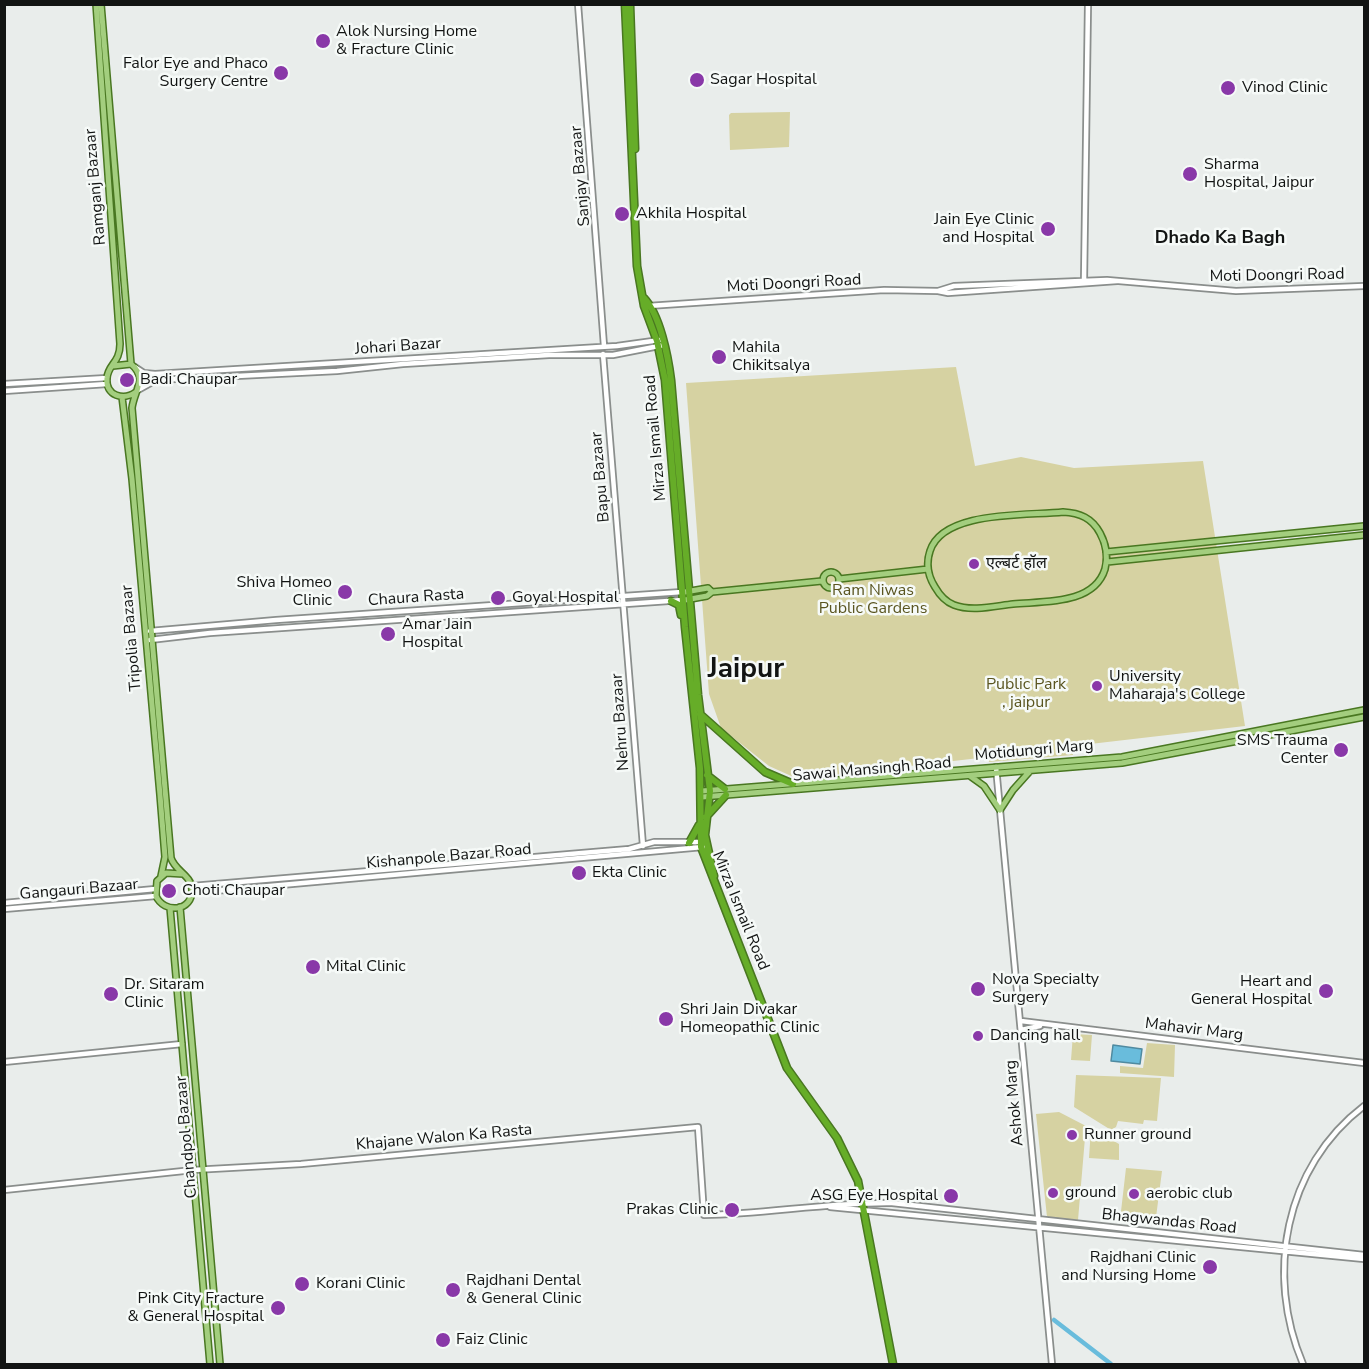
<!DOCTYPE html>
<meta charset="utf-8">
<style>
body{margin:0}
#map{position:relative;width:1369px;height:1369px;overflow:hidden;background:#e9edeb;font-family:"Nunito Sans",sans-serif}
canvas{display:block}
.frame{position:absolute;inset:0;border:6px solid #121413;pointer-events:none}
</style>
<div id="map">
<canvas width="1369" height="1369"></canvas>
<div class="frame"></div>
</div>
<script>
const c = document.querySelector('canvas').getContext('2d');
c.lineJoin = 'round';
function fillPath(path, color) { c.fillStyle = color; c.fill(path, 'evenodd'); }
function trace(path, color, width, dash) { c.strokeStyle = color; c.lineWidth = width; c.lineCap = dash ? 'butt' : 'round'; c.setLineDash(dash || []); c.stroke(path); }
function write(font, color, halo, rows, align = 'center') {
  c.font = font + ' "Nunito Sans","Noto Sans Devanagari",sans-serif'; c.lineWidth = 5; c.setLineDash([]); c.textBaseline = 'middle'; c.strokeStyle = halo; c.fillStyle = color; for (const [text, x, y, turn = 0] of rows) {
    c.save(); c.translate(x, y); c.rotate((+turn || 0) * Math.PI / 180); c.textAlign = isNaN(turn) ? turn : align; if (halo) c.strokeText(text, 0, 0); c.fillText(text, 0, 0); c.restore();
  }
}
fillPath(new Path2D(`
 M 790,112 L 789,147 L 730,150 L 729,115 L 731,113 Z
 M 956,367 L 975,466 L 1021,457 L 1074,468 L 1203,461 L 1245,726 L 1073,746 L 1073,755 L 989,762 L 988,757 L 798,779 L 769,766 L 721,728 L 709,694 L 686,383 Z
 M 1073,1034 L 1092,1035 L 1090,1061 L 1071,1060 Z
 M 1147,1043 L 1175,1045 L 1174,1077 L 1120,1073 L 1120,1066 L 1143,1068 Z
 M 1076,1075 L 1161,1078 L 1157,1121 L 1144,1120 L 1143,1124 L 1118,1121 L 1116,1127 L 1111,1130 L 1074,1107 Z
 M 1059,1112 L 1086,1126 L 1078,1220 L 1047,1217 L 1036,1114 Z
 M 1091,1128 L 1119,1144 L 1119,1160 L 1089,1158 Z
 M 1126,1168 L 1162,1171 L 1155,1225 L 1120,1220 Z`), '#d6d2a2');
const water = new Path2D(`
 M 1113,1045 L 1142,1049 L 1140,1064 L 1111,1061 Z`);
fillPath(water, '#69bcdc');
trace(water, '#4f8aa0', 1.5);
trace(new Path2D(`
 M 1054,1320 L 1111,1364`), '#69bcdc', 4.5);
const secondary = new Path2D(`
 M 578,4 L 604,346
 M 1084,281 L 1088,4
 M 938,291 L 954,286 L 1107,280 L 1236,291 L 1364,286
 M 648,306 L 884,290 L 938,291 L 948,293 L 1117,281
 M 603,354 L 643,846
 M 135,367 L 144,373 L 155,374 L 617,346 L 660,340
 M 4,384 L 107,378
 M 138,390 L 156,380 L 337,371 L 403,364 L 549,355 L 613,355 L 664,345
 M 4,391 L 107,384
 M 150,631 L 276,620 L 682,592
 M 150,640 L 210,633 L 683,600
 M 996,767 L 1052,1364
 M 192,886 L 629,849 L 654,842 L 702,842
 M 192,893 L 703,847
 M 4,903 L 155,889
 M 4,909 L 156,896
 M 1021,1021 L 1364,1063
 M 1021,1030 L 1040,1026
 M 4,1062 L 182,1044
 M 4,1190 L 193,1170 L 301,1164 L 698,1127 L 704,1215 C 767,1214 829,1202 892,1203 L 1364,1255
 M 830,1207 L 1364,1259
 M 1303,1364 C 1265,1275 1284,1167 1364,1106`);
const primary = new Path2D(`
 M 96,4 L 120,344 C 120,363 108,364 107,378 C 105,396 124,401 136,392
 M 101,4 L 131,364
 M 113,366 L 131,364 C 148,378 134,391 132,408 L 171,858 C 175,871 191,875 192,889 C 193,912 164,914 156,896 L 157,881 L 166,873 L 183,874
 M 122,397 L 132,479 L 160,795 L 165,857 L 161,876
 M 1063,512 C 1080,513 1092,518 1100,533 C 1106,544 1108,557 1105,569 C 1094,605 1044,601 1013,604 C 995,606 972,612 954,605 C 946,602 939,594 935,587 C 928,576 926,563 930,551 C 943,510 1027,516 1063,512 Z
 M 1106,552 L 1364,526
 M 1107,562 L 1364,535
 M823 580a8 8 0 1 1 16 0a8 8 0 1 1-16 0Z
 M 839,579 L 928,569
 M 685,592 L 708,588 L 712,592
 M 685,600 L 707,596 L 712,592 L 822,581
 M 970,776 L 984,786 L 1000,810
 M 702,791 L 1122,757 L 1364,710
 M 702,797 L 1122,763 L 1364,717
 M 1000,810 L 1013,790 L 1030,771
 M 180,907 L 220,1364
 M 170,908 L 210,1364`);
const highway = new Path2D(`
 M 625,4 L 637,266 L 644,306 L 657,341 L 665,380 L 685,627 L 700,768 L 701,847 L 787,1068 L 837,1138 L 858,1181 L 893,1364
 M 630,4 L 635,149
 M 644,298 C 660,315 668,356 671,380 L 698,695 L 710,791 L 705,835 L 714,876
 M 671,601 L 679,605 L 681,615
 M 700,714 L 765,772 L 793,784
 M 707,775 L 725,789
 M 706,817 L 726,795
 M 689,843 L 699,825`);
trace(secondary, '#8a8e8c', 8);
trace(primary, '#497721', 8);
trace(highway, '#497721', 9);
trace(secondary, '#fff', 4.5);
trace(primary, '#a3ce7e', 5);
trace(highway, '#66ad28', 6);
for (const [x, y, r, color] of [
 [323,41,8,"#8938a8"],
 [281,73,8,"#8938a8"],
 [697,80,8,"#8938a8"],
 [1228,88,8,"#8938a8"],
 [1190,174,8,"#8938a8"],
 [622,214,8,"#8938a8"],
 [1048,229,8,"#8938a8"],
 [719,357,8,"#8938a8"],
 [127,380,8,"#8938a8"],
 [974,564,6,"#8938a8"],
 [345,592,8,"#8938a8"],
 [498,598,8,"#8938a8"],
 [388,634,8,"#8938a8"],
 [1097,686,6,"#8938a8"],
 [1341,750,8,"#8938a8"],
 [579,873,8,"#8938a8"],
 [169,891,8,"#8938a8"],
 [313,967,8,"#8938a8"],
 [978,989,8,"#8938a8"],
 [1326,991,8,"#8938a8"],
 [111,994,8,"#8938a8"],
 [666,1019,8,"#8938a8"],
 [978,1036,6,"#8938a8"],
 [1072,1135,6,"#8938a8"],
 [1053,1193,6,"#8938a8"],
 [1134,1194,6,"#8938a8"],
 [951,1196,8,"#8938a8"],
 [732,1210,8,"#8938a8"],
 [1210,1267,8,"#8938a8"],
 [302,1284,8,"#8938a8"],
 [453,1290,8,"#8938a8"],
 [278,1308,8,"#8938a8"],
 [443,1340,8,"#8938a8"]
]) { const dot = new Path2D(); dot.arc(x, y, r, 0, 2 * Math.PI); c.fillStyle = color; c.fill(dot); trace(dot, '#f6faf8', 2); }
write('16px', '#121413', '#f6faf8', [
 ["Alok Nursing Home",336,32],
 ["& Fracture Clinic",336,50],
 ["Falor Eye and Phaco",268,64,"right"],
 ["Surgery Centre",268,82,"right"],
 ["Sagar Hospital",710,80],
 ["Vinod Clinic",1242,88],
 ["Sharma",1204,165],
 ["Hospital, Jaipur",1204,183],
 ["Akhila Hospital",636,214],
 ["Jain Eye Clinic",1034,220,"right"],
 ["and Hospital",1034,238,"right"],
 ["Mahila",732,348],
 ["Chikitsalya",732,366],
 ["Badi Chaupar",140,380],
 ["एल्बर्ट हॉल",986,564],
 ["Shiva Homeo",332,583,"right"],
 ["Clinic",332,601,"right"],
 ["Goyal Hospital",512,598],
 ["Amar Jain",402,625],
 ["Hospital",402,643],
 ["University",1109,677],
 ["Maharaja's College",1109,695],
 ["SMS Trauma",1328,741,"right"],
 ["Center",1328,759,"right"],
 ["Ekta Clinic",592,873],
 ["Choti Chaupar",182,891],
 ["Mital Clinic",326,967],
 ["Nova Specialty",992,980],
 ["Surgery",992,998],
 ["Heart and",1312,982,"right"],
 ["General Hospital",1312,1000,"right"],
 ["Dr. Sitaram",124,985],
 ["Clinic",124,1003],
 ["Shri Jain Divakar",680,1010],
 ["Homeopathic Clinic",680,1028],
 ["Dancing hall",990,1036],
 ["Runner ground",1084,1135],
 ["ground",1065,1193],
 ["aerobic club",1146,1194],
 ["ASG Eye Hospital",938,1196,"right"],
 ["Prakas Clinic",718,1210,"right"],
 ["Rajdhani Clinic",1196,1258,"right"],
 ["and Nursing Home",1196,1276,"right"],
 ["Rajdhani Dental",466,1281],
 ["& General Clinic",466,1299],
 ["Korani Clinic",316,1284],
 ["Pink City Fracture",264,1299,"right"],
 ["& General Hospital",264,1317,"right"],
 ["Faiz Clinic",456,1340]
], 'left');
write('16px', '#121413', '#f6faf8', [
 ["Sanjay Bazaar",581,176,-95],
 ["Ramganj Bazaar",96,187,-95],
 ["Moti Doongri Road",1277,276,-1],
 ["Moti Doongri Road",794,284,-3],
 ["Johari Bazar",398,347,-4],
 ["Mirza Ismail Road",656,438,-95],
 ["Bapu Bazaar",601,477,-95],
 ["Chaura Rasta",416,598,-4],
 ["Tripolia Bazaar",132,638,-95],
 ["Nehru Bazaar",621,722,-94],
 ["Motidungri Marg",1034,751,-5],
 ["Sawai Mansingh Road",872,770,-5],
 ["Kishanpole Bazar Road",449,857,-5],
 ["Gangauri Bazaar",79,890,-5],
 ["Mirza Ismail Road",740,911,68],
 ["Mahavir Marg",1194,1030,7],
 ["Ashok Marg",1015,1103,-95],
 ["Chandpol Bazaar",187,1137,-95],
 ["Khajane Walon Ka Rasta",444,1138,-5],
 ["Bhagwandas Road",1169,1222,6]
]);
write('16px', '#5a5520', '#f6faf8', [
 ["Ram Niwas",873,591],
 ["Public Gardens",873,609],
 ["Public Park",1026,685],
 [", jaipur",1026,703]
]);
write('bold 18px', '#121413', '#f6faf8', [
 ["Dhado Ka Bagh",1220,239]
]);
write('bold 28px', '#121413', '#f6faf8', [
 ["Jaipur",746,670]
]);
</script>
